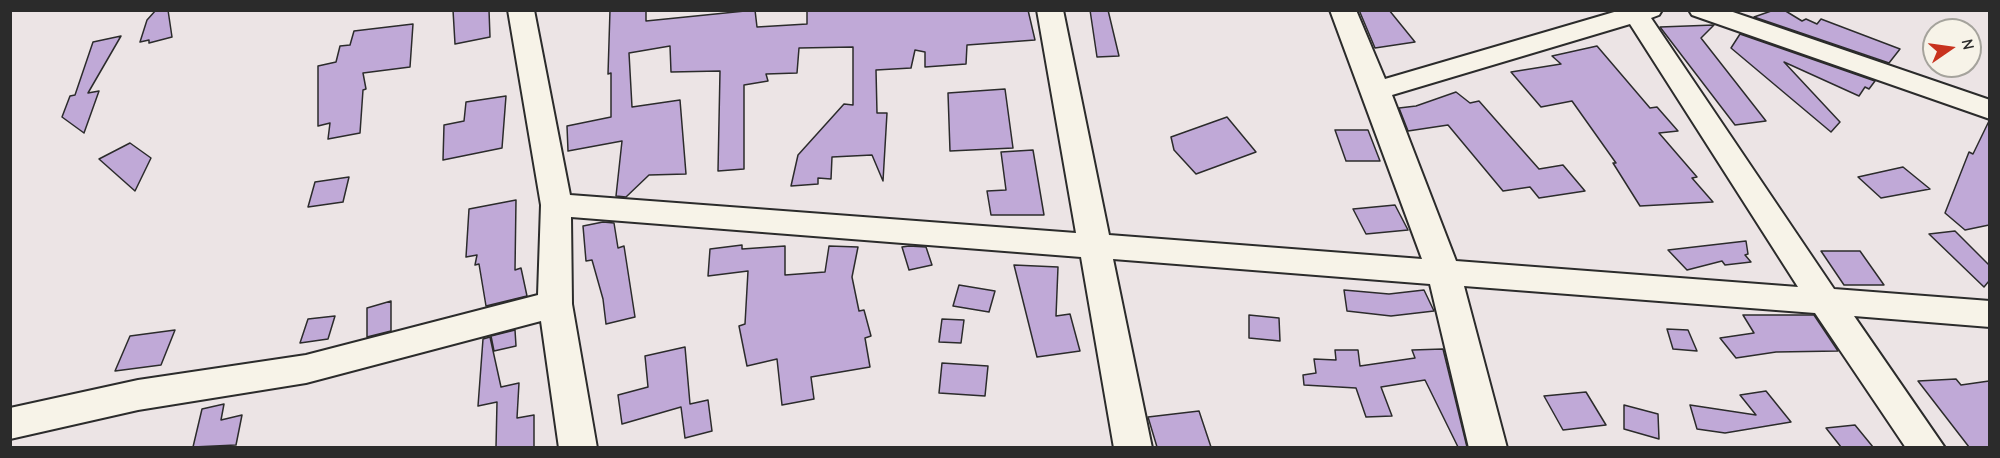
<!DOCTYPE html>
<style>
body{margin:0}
#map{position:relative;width:2000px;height:458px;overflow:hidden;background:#ece4e5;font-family:"Comic Neue",sans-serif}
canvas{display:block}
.frame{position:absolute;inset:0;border:12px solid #2b2b2b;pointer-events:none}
.north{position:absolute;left:1922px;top:18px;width:60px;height:60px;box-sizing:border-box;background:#f7f3e8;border:2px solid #a5a39c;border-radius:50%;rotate:77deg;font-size:16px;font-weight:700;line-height:24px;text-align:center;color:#2b2b2b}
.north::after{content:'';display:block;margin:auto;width:21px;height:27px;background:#c8321e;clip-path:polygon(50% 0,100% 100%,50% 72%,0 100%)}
</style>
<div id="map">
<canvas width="2000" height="458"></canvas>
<div class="frame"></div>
<div class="north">N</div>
</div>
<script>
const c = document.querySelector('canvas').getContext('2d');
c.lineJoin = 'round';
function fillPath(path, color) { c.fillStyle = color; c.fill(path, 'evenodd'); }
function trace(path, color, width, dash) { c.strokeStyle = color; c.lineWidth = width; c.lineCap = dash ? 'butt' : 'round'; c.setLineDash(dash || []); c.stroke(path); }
const building = new Path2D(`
 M 156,10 L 168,10 L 172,37 L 149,43 L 149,40 L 140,42 L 147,20 Z
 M 453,10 L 489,10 L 490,37 L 455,44 Z
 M 610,10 L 646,10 L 646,21 L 755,10 L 757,27 L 807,24 L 807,10 L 1028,10 L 1035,40 L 967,45 L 966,64 L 925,67 L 925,52 L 915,50 L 911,68 L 876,70 L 877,113 L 887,113 L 883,181 L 872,155 L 832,157 L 831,179 L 818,178 L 818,184 L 791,186 L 798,155 L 844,104 L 853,105 L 853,47 L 799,48 L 797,73 L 766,74 L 768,81 L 744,85 L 744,169 L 718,171 L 720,71 L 671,72 L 670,46 L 629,53 L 632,107 L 680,100 L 686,174 L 649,175 L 626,197 L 616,196 L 622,141 L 568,151 L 567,126 L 611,117 L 611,73 L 608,74 Z
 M 1090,10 L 1108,10 L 1119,56 L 1097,57 Z
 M 1359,10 L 1389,10 L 1415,42 L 1375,48 Z
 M 1774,10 L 1784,10 L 1802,21 L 1806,19 L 1817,24 L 1821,19 L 1900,49 L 1889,63 L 1754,17 Z
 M 413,24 L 410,67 L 363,73 L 366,89 L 363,90 L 360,133 L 328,139 L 330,123 L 318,126 L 318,66 L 336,62 L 340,46 L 350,45 L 354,31 Z
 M 1714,25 L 1701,38 L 1766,121 L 1735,125 L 1660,27 Z
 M 1740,34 L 1875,81 L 1869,89 L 1865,87 L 1859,96 L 1784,62 L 1840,122 L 1831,132 L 1731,48 Z
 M 121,36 L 88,93 L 99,91 L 84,133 L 62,117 L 70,96 L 75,95 L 93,42 Z
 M 1597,46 L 1650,108 L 1657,107 L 1678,131 L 1659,133 L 1697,177 L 1692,178 L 1713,202 L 1640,206 L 1613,163 L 1616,163 L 1572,101 L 1541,107 L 1511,72 L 1561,64 L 1552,56 Z
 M 1005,89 L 1013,148 L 950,151 L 948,93 Z
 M 1456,92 L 1470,103 L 1479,101 L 1539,169 L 1563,165 L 1585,191 L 1539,198 L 1530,187 L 1503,191 L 1448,125 L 1408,131 L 1399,108 L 1416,106 Z
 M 506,96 L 502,148 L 443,160 L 444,125 L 464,121 L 466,102 Z
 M 1227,117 L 1256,152 L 1196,174 L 1174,150 L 1171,137 Z
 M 1989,121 L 1989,225 L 1965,230 L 1945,213 L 1969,152 L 1973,154 Z
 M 1335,130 L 1368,130 L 1380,161 L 1346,161 Z
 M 130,143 L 151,158 L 135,191 L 99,159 Z
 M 1033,150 L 1044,215 L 991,215 L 987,191 L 1006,190 L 1001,152 Z
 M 1903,167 L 1930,189 L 1881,198 L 1858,177 Z
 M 349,177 L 343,202 L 308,207 L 315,182 Z
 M 516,200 L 515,270 L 521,268 L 527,296 L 486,306 L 479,264 L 475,265 L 477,255 L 466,257 L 469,209 Z
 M 1395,205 L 1408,230 L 1366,234 L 1353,209 Z
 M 603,222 L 614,223 L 618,248 L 624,246 L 635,317 L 606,324 L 603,299 L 592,260 L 586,261 L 583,226 Z
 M 1955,231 L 1989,265 L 1989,281 L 1984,287 L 1929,234 Z
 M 1746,241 L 1748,254 L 1745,255 L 1751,262 L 1725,265 L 1722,261 L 1687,270 L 1668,250 Z
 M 742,245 L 742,249 L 785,246 L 785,275 L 825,272 L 829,246 L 858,247 L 852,277 L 859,311 L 864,310 L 871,336 L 865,338 L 870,367 L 811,377 L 814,399 L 782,405 L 777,359 L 747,366 L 739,326 L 745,324 L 748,271 L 708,276 L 710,249 Z
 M 909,246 L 926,247 L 932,265 L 909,270 L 902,247 Z
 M 1821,251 L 1860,251 L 1884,285 L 1844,285 Z
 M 1014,265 L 1058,267 L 1056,316 L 1070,314 L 1080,351 L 1037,357 Z
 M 959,285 L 995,291 L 989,312 L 953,306 Z
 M 1344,290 L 1389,294 L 1424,290 L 1434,311 L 1391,316 L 1347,311 Z
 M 391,301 L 391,331 L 367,337 L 367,308 Z
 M 1249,315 L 1279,318 L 1280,341 L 1249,338 Z
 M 1743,315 L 1814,315 L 1838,351 L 1776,352 L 1736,358 L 1720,338 L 1754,333 Z
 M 335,316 L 328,339 L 300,343 L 308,319 Z
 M 942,319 L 964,320 L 961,343 L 939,342 Z
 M 1667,329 L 1688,330 L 1697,351 L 1673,349 Z
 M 175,330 L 161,365 L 115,371 L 130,336 Z
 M 515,330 L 516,346 L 494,351 L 491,336 Z
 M 490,337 L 501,387 L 519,383 L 517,418 L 534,415 L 534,447 L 496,447 L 497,402 L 478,406 L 483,339 Z
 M 685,347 L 690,404 L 708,400 L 712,431 L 685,438 L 681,407 L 622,424 L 618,395 L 648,387 L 645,356 Z
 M 1443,349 L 1467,447 L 1458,447 L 1425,380 L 1381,387 L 1392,416 L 1366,417 L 1356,388 L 1304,385 L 1303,375 L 1316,373 L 1314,359 L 1336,360 L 1335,350 L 1358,350 L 1360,366 L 1415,358 L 1412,350 Z
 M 942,363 L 988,366 L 985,396 L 939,393 Z
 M 1956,379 L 1961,385 L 1989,381 L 1989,447 L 1969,447 L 1918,381 Z
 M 1766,391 L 1791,422 L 1725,433 L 1697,429 L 1690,405 L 1756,415 L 1740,395 Z
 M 1586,392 L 1606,425 L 1563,430 L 1544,396 Z
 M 224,404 L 221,420 L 242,415 L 236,445 L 193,447 L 202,409 Z
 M 1624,405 L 1658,414 L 1659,439 L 1624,429 Z
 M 1199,411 L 1211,447 L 1157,447 L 1148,417 Z
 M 1855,425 L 1873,447 L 1841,447 L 1826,428 Z`);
fillPath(building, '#c0a9d7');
trace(building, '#2b2b2b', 1.5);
const minor = new Path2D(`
 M 508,10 L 534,10 L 570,195 L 1076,233 L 1037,10 L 1063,10 L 1109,235 L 1422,259 L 1330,10 L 1356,10 L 1385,79 L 1621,10 L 1662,10 L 1659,15 L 1651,18 L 1834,289 L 1990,301 L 1990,327 L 1854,316 L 1945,448 L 1906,448 L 1815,313 L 1464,286 L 1507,448 L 1469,448 L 1430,284 L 1113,259 L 1152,448 L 1114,448 L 1081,257 L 571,217 L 572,304 L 597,448 L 559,448 L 541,321 L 306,383 L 138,410 L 10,439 L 10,408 L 138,380 L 306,355 L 538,295 L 541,205 ZM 1630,24 L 1798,287 L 1456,261 L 1392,95 Z
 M 1689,10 L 1727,10 L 1990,100 L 1990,119 L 1692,15 Z`);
trace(minor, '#2b2b2b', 4);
fillPath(minor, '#f7f3e8');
</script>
